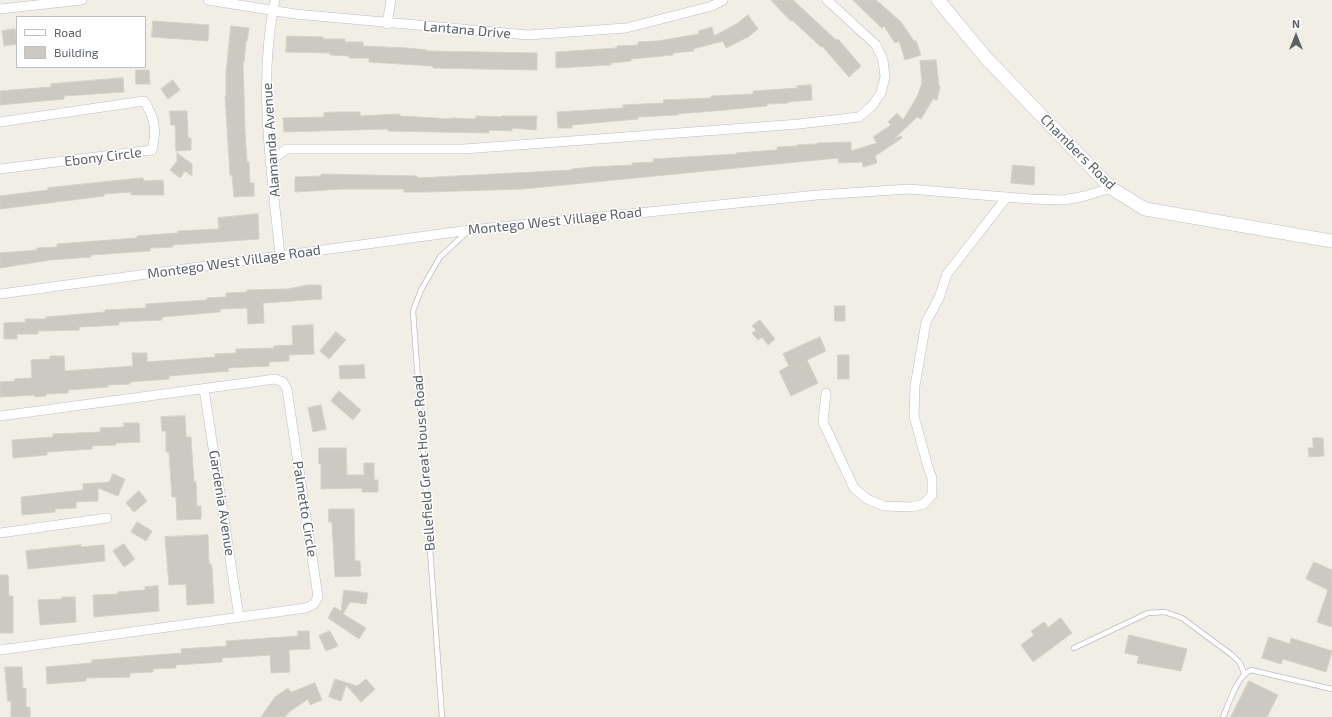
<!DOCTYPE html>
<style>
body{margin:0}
#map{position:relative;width:1332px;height:717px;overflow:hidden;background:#f1eee5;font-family:"Exo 2",sans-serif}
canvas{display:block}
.legend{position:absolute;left:16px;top:16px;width:130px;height:52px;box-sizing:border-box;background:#fff;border:1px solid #bec0c2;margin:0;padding:5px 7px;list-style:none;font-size:12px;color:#5c6167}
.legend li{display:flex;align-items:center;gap:8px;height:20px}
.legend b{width:20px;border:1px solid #bec0c2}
.north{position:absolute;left:1276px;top:16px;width:40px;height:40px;-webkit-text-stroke:3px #fff;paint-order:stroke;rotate:0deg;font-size:11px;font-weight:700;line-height:16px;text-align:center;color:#5c6167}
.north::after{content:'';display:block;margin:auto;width:14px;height:18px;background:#5c6167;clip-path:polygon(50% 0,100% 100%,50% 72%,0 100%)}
</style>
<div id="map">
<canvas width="1332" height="717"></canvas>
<ul class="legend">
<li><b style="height:5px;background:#fff"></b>Road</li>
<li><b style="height:11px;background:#ccc8c2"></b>Building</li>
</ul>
<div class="north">N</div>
</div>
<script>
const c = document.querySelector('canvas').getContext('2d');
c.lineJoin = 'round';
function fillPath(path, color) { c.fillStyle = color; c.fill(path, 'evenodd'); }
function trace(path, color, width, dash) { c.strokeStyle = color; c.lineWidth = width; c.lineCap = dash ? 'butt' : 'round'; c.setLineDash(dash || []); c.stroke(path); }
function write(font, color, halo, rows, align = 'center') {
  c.font = font + ' "Exo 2",sans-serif'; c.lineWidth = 3; c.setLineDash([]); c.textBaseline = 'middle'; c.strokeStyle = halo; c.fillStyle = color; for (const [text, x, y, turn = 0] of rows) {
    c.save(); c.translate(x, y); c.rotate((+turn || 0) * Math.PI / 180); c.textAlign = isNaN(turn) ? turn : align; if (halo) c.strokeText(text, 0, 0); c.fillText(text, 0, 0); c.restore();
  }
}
const building = new Path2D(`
 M 771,0 L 793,0 L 836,40 L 838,39 L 861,66 L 849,77 L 822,46 L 821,47 L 792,20 L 791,21 Z
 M 853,0 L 876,0 L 883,6 L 901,22 L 914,41 L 916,41 L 921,55 L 905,60 L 899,41 L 895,43 L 884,26 L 882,28 Z
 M 748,15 L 758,29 L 748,37 L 726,48 L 723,41 L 693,49 L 694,51 L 673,53 L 673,55 L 631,59 L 631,61 L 611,63 L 611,65 L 556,68 L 556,52 L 617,48 L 617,46 L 638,45 L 638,42 L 658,41 L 699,34 L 698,31 L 712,27 L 714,36 L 738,23 Z
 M 153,21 L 209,25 L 208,41 L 152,37 Z
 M 231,26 L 249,28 L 247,41 L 246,41 L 244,62 L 243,62 L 245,132 L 247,162 L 249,162 L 250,183 L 254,183 L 254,196 L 234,197 L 232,175 L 230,175 L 225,96 L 226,96 L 226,74 Z
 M 15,29 L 17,44 L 4,46 L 2,31 Z
 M 287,36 L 323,37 L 323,39 L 345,39 L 345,42 L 363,42 L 363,46 L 407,48 L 427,50 L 427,51 L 537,53 L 537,70 L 433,68 L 433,66 L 369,62 L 369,58 L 349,58 L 349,56 L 330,55 L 330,53 L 286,52 Z
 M 936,60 L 939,86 L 940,87 L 937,100 L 933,99 L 921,119 L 917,117 L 894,139 L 901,136 L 902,138 L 875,156 L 877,163 L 863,167 L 862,162 L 839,163 L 838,158 L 523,189 L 426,192 L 404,192 L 404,189 L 342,189 L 295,192 L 295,177 L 321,176 L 321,174 L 417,176 L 418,178 L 572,170 L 572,169 L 591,167 L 633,165 L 632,163 L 654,162 L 653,159 L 737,154 L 736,153 L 777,150 L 777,147 L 797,146 L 797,145 L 817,144 L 817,143 L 851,142 L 851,151 L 877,143 L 873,137 L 891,125 L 888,122 L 897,113 L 903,120 L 918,95 L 922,83 L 920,61 Z
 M 136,70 L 149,70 L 150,84 L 136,84 Z
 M 123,78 L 124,92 L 64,96 L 64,99 L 0,105 L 0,91 L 51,87 L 51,84 Z
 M 173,80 L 180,90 L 168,99 L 161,89 Z
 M 811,85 L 812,100 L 788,102 L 788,103 L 767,104 L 767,106 L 725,110 L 678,114 L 678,115 L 638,117 L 638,119 L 572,125 L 572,128 L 558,128 L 557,112 L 623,108 L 623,105 L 664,103 L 663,100 L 711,98 L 711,96 L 753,94 L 753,91 L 798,88 L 797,86 Z
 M 170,111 L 187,111 L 188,138 L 191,138 L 191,150 L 176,151 L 175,125 L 171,125 Z
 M 337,112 L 360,112 L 360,116 L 400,114 L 400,116 L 452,119 L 452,118 L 476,119 L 476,116 L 501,117 L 501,116 L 537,116 L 536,130 L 512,128 L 512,131 L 489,130 L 489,133 L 388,131 L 388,129 L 284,132 L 283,118 L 324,117 L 324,113 Z
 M 177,153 L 192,164 L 192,176 L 185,171 L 180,178 L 170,170 L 177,161 Z
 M 1013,165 L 1035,167 L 1034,185 L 1011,183 Z
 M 143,178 L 144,181 L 163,180 L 164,195 L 131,195 L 131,192 L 104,194 L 104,196 L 0,209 L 0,196 L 48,190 L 48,188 Z
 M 258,214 L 259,239 L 173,245 L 173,247 L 150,248 L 150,251 L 91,255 L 91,257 L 50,260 L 0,268 L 0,253 L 37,250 L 37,248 L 57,247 L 57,244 L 137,238 L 137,236 L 178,233 L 178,231 L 219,229 L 218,218 Z
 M 308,285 L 321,285 L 322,299 L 263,303 L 264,323 L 248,324 L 247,308 L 220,309 L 220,312 L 162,317 L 162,320 L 119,322 L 119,325 L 79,327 L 79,330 L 38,331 L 38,334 L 17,334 L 17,339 L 4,339 L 4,323 L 26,322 L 25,319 L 46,319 L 46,317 L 105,312 L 105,310 L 146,308 L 146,304 L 207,300 L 207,298 L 226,297 L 226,293 L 247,292 L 247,290 L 287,289 Z
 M 835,306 L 845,306 L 845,321 L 835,321 Z
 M 760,320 L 775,339 L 768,345 L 762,337 L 758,340 L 752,333 L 756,330 L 752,326 Z
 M 313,325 L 314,354 L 289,355 L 289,361 L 269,362 L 269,366 L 228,368 L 229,371 L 169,376 L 169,379 L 130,382 L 130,384 L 108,385 L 108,387 L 68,390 L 68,393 L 46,394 L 46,396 L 35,397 L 35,395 L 0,397 L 0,382 L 15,381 L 14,379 L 32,378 L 31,360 L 50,359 L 50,356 L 64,356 L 65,371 L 133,366 L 132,353 L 147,353 L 147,362 L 215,357 L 215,354 L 236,353 L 236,349 L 274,348 L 274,346 L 293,345 L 292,326 Z
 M 336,332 L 346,340 L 329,359 L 320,351 Z
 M 820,337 L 826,351 L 807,360 L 818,383 L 791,396 L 779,371 L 789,366 L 783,354 Z
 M 838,355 L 849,355 L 849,379 L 838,379 Z
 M 364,365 L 365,378 L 340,379 L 339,366 Z
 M 339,391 L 361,410 L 353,420 L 331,401 Z
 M 321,405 L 326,429 L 313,432 L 308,408 Z
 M 185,416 L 186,437 L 191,437 L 194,482 L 196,482 L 197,506 L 201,506 L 201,519 L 177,520 L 176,497 L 172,497 L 169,452 L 166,452 L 166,431 L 162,431 L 161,417 Z
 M 124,423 L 139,423 L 140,442 L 116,443 L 116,445 L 92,446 L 92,449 L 47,452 L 47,455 L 13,458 L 12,440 L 53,437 L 53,434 L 101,432 L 100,428 L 124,427 Z
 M 1313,438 L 1323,438 L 1324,456 L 1309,457 L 1308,448 L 1313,448 Z
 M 319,448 L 346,448 L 347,475 L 364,475 L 364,463 L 374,463 L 374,480 L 378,480 L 378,492 L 362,492 L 362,488 L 321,489 L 321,463 L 319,464 Z
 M 113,474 L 125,479 L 118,496 L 98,488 L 98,501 L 76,502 L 76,508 L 55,509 L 55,512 L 22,515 L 21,497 L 83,490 L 83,484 L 109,482 Z
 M 139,491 L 147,501 L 134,512 L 126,503 Z
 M 329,509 L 354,509 L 355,561 L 360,561 L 361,576 L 335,577 L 332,522 L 329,522 Z
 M 137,522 L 152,531 L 146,541 L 131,532 Z
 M 208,535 L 209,564 L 211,564 L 212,568 L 214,603 L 187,605 L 186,584 L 169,585 L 165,537 Z
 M 124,544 L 135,559 L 124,567 L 113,551 Z
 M 81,545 L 81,547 L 104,545 L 105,561 L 28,569 L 26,551 Z
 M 1314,562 L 1332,570 L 1332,627 L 1317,622 L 1328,590 L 1306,579 Z
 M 0,575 L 8,575 L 9,596 L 13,596 L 13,633 L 0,633 Z
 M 158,586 L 159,611 L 94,617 L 93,595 L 118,594 L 118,592 L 145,590 L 145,587 Z
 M 344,590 L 368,593 L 366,604 L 350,602 L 343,614 L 366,628 L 359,639 L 328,618 L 334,607 L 341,611 Z
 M 62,597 L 75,597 L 76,622 L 40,625 L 38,600 L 62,599 Z
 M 1061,618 L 1072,633 L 1033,662 L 1021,645 L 1034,635 L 1031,631 L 1044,622 L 1048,627 Z
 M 298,631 L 309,631 L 310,649 L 289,650 L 290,672 L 271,673 L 270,655 L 241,657 L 222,658 L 222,662 L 176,665 L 176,668 L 153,669 L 153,672 L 130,673 L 130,677 L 86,678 L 86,681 L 47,684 L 46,667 L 92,663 L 92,660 L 182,653 L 181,649 L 227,646 L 226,641 L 298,636 Z
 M 330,631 L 338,646 L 326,651 L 319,636 Z
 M 1129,635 L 1187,649 L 1181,671 L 1137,663 L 1139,656 L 1125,653 Z
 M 1269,637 L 1290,644 L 1291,638 L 1332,651 L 1326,672 L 1283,659 L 1281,664 L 1262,658 Z
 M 5,667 L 22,667 L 23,689 L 26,688 L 26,707 L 30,707 L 30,717 L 11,717 L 11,701 L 8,701 Z
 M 335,679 L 357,686 L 366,679 L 375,689 L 361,702 L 346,685 L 341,701 L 329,697 Z
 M 1249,681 L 1278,695 L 1267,717 L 1231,717 Z
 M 315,683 L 322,700 L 310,705 L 308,699 L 289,712 L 285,717 L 261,717 L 275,697 L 288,688 L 291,692 Z`);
fillPath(building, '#ccc8c2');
trace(building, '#d6d1c2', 1);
const lane = new Path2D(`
 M 1074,648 L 1148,613 L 1165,612 L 1182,618 L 1232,655 L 1240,663 L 1244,673
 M 442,717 L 413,311 L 421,290 L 440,257 L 467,232
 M 1223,717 C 1230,702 1236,677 1251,670 L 1332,689`);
const street = new Path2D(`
 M 208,0 L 295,14 L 528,35 L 626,28 L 681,14 L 712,6 L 723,0
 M 275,0 C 257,85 272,171 280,256
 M 0,9 L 82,0
 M 387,24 L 391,0
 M 0,122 L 144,101 C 155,118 157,131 152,150 L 0,169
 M 271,160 L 287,149 L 464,149 L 799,124 L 859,117 L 872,106 L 881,93 L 885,77 L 883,60 L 876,45 L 827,0
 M 0,294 L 470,230 L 817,195 L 909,189 L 1030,199 L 1064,200 L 1085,196 L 1111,188
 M 204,389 L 239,617
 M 826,393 L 823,422 L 854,488 L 867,499 L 884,506 L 911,507 L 924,504 L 932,495 L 932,478 L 928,467 L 914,416 L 915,386 L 926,322 L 939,298 L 947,274 L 1007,197
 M 0,416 L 275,379 L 283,382 L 287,389 L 318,597 L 314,604 L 306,608 L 0,650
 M 0,533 L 107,518`);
const secondary = new Path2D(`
 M 938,0 L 987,59 L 1111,188 L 1145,209 L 1332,241`);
trace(lane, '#babdc2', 6);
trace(street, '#babdc2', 10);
trace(secondary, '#babec4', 14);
trace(lane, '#fff', 4.5);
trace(street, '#fff', 9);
trace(secondary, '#fff', 13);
write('14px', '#5c6167', '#fff', [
 ["Lantana Drive",467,30,5],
 ["Alamanda Avenue",271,140,-94],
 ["Chambers Road",1078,152,45],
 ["Ebony Circle",103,157,-7],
 ["Montego West Village Road",555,221,-6],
 ["Montego West Village Road",234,262,-8],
 ["Bellefield Great House Road",424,463,-94],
 ["Gardenia Avenue",222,503,81],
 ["Palmetto Circle",305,509,81]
]);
</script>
